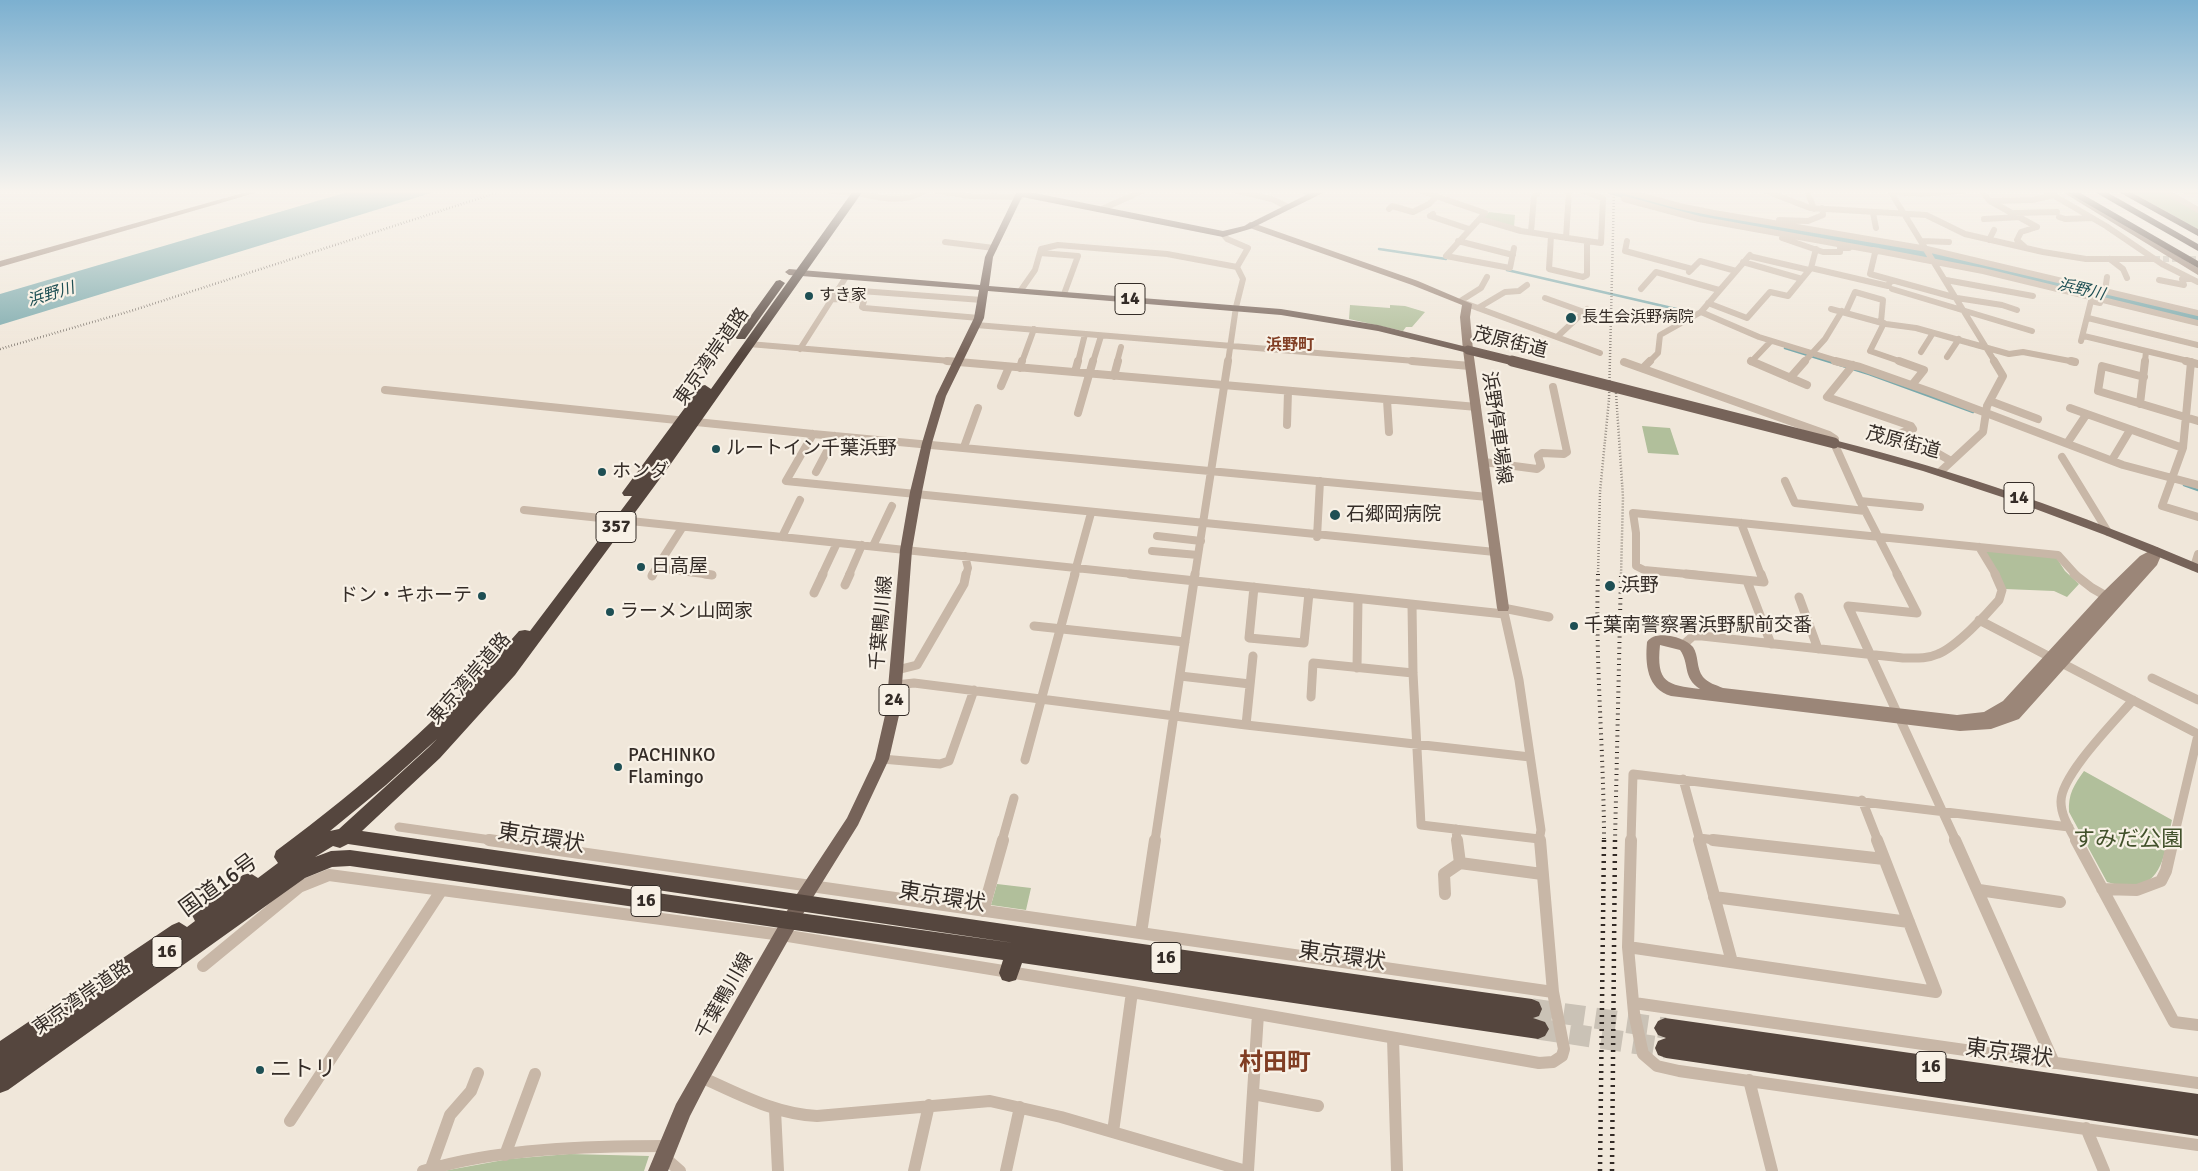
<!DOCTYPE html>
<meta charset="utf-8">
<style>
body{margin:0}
canvas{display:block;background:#f0e7da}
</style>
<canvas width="2198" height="1171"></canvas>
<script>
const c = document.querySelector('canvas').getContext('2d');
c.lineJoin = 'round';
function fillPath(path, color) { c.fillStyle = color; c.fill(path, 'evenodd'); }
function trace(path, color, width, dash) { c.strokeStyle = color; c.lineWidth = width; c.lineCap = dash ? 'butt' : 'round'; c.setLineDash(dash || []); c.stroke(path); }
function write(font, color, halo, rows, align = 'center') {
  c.font = font + ' Signika,"Noto Sans JP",sans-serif'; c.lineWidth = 4.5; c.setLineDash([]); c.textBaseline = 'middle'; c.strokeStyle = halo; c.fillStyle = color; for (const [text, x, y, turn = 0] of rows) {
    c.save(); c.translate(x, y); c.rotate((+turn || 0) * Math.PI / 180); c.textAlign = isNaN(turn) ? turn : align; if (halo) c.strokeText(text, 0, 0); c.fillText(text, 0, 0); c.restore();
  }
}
fillPath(new Path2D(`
 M 2129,191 L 2160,191 L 2168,193 L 2198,211 L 2198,229 Z
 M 1489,212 L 1515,215 L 1514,227 L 1483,219 Z
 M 1350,305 L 1390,308 L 1390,305 L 1405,306 L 1425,312 L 1412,327 L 1406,327 L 1403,331 L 1349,319 Z
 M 1642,426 L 1670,428 L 1679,455 L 1648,453 Z
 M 1984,550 L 2056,557 L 2065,571 L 2079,584 L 2067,597 L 2054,591 L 2005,589 Z
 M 2084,771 L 2172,820 C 2163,860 2162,898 2107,882 L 2069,812 C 2068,794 2074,785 2084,771 Z
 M 997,884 L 1031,888 L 1026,910 L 991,905 Z
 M 569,1154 L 649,1156 L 644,1171 L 443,1171 L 509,1159 Z`), '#b1bf9b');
fillPath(new Path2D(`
 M 351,191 L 438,191 L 0,325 L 0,294 Z`), '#7aa9ac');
trace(new Path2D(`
 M 1379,249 L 1446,259
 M 1507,270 L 1698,314
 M 1785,348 L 1869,374 L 1973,412
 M 2184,485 L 2198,490`), '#7aa9ac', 2.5);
fillPath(new Path2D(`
 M 1606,191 L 1625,191 L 1704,212 L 1907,246 L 2198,314 L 2198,322 L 1907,254 L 1703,220 L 1608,194 Z`), '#7aa9ac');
trace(new Path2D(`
 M 2154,259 L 2198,259`), '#cac2b6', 6, [6, 3]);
trace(new Path2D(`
 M 1532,1009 L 1665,1028
 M 1538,1029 L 1666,1048`), '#cac2b6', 21, [21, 11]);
trace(new Path2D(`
 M 832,191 L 849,193
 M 936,191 L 970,196 L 1020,197
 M 1237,191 L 1272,199 L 1286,206
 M 1304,191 L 1311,194
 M 1421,191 L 1485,213 L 1446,256 L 1510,268 L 1514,248
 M 1626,191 L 1679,206 L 1714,213 L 1927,249 L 2198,313
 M 1766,191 L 1810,208 L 1926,215 L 1965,234 L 2043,252 L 2086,259 L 2154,259
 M 1807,191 L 1814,209
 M 1890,191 L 1995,362
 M 1981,191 L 1990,201 L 2037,227 L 2021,232 L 2017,240 L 2026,248
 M 2046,191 L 2106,226 L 2162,264 L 2198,282
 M 2165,191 L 2198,210
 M 2185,191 L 2198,191
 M 1891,192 L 1921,194 L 1963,191
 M 857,193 C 881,198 903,204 925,191
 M 1624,199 L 1699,219 L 1877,251
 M 1991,201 L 2032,200 L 2054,195
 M 1102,209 L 1142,191
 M 1389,209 L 1392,206 L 1413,212 L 1429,204 L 1437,196
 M 1873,213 L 1876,228
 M 2014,213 L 2057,212
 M 1433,214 L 1430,216 L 1469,229
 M 2059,217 L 2065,219 L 2092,218
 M 1480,219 L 1521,231 L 1601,243 L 1603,198 L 1582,191
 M 1984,219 L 2021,217
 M 1779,220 L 1808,221 L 1823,215 L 1822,208
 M 1531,232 L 1534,196 L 1540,191
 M 1223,234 L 1227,239 L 1248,248 L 1237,267 L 1243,279 L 1236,307 L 1228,362
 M 1551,236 L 1549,269 L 1583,277 L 1587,275 L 1587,241
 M 1566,238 L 1569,191
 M 1782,238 L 1823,252 L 1840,252 L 1840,248 L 1849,248
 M 1989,240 L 1994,230
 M 1458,241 L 1513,255
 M 1627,241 L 1625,251 L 1692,269
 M 1922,241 L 1949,242
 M 945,242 L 994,248
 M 1873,250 L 1983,271 L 2198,323
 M 1878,251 L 1875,253 L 1870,274 L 1957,298 L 2002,305 L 2017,310
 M 1040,253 L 1078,256 L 1064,294
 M 1749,256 L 1809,270
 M 2110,259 L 2123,269 L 2127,278
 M 1743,262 L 1802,279
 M 1811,268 L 1888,286 L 1891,281
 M 1689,272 L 1700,261 L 1736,271
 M 1946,280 L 2033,296
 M 2159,280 L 2184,285 L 2182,279 L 2191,279
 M 1641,289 L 1656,272 L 1719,290
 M 1892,289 L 2032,331
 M 1021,290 L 1035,270 L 1041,249 L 1058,245 L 1167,254 L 1237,267
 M 2105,291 L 2107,277
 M 1545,298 L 1584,312
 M 832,299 L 861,300 L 864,301 L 862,307 L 864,308 L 979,318
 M 851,300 L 856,292 L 861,291 L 982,300
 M 1462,300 L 1481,288 L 1487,277
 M 1708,303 L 1747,318 L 1770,292 L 1788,296 L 1811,268 L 1816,249
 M 1467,304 L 1600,353
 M 1478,308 L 1505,292 L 1519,291 L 1527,285
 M 1831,309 L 1886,324 L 1916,328 L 2009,354 L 2023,352 L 2075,362
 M 1701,312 L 1759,337 L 1841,362
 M 1846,312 L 1855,292 L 1883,300 L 1881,322
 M 2088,318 L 2198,345
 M 1884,323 L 1870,351 L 1902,362
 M 976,325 L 1427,362
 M 1558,336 L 1587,309
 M 2084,336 L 2192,362
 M 2081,341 L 2091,301 L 2100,303
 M 749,344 L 962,362
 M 800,349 L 846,277
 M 1921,352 L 1933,333
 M 1947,357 L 1959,339
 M 1022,362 L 1034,329
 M 1078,362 L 1085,334
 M 1093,362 L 1101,336
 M 1117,362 L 1121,347
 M 1649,362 L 1658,353 L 1660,335 L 1701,312 L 1750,255
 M 1751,362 L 1771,341
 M 1804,362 L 1825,339 L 1842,311
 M 2145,362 L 2146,351`), '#c8b7a7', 6);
trace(new Path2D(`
 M 947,361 L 1477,407
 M 1412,361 L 1470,366
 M 1751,361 L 1807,385
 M 1835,361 L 1860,367 L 1931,392 L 2123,465 L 2198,485
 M 1899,361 L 1924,370 L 1912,385
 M 2071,361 L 2075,362
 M 2186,361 L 2198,364
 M 1624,362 L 1829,435 L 1835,439 L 1834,443 L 1860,501 L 1898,575
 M 2191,362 L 2183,448 L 2162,506 L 2198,517
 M 1853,365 L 1827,397 L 1911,426 L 1913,429 L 1894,435 L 1908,446 L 1937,453 L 1951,461
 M 1020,368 L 1022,361
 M 1643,368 L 1650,361
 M 1075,372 L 1078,361
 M 1114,376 L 1118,361
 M 2144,377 L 2102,366 L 2098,391 L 2198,421
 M 1790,378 L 1805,361
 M 1001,386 L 1009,367
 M 385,390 L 813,434 L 1488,497
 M 1387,400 L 1389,432
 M 1990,401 L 2038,419
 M 2140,404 L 2145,361
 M 2070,408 L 2183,448
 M 1078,413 L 1093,361
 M 1287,425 L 1288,391
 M 813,434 L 786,481 L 1495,552
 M 2068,442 L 2086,415
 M 964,447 L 978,408
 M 2062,457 L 2108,532
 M 2112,460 L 2130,430
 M 1484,462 L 1537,469 L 1541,466 L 1538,456 L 1542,453 L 1564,454 L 1567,452 L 1553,387
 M 816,472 L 835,436
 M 1940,472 L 1983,432 L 1987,406 L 2003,376 L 1994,361
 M 1785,481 L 1795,503 L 1865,511
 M 1860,501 L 1920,507
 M 524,510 L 610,519
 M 621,520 L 1142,575
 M 1741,523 L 2058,555 L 2076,575
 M 1741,523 L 1761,575
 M 1157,536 L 1201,541
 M 782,537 L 800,500
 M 1317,537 L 1320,481
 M 873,546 L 892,506
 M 1979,547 L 1996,575
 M 1152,551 L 1198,555
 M 965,556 L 968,568 L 966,575
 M 2194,567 L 2198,554
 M 656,568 L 712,575
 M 652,575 L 682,528
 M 822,575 L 837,543
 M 849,575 L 862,545
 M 1074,575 L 1091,513
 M 1195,575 L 1228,361
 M 1698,575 L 1644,570 L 1636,566 L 1636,533 L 1633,513 L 1741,523`), '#c8b7a7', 8);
trace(new Path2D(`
 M 705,574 L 712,575
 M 1130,574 L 1504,614
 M 1686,574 L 1764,582 L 1761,574
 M 1897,574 L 1917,613 L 1848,606 L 1956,841
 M 2074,574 L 2092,588 L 2106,596
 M 652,576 L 653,574
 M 1747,581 L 1771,644
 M 845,585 L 850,574
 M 1254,587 L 1249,638 L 1304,643 L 1309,593
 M 814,593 L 823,574
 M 1799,597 L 1818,649
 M 1412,605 L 1413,673 L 1421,825 L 1539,839
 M 1979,620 L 2198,734
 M 1034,626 L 1185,642
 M 1683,645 L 1693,636 L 1702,636 L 1903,658 C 1915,658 1927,659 1938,654 C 1956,647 1986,615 1999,600 L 2002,590 L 1995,574
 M 1357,668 L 1358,599
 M 897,670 L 917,665 L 964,584 L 966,574
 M 1180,676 L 1250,684
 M 2152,678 L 2198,700
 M 896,685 L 914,683 L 1246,725 L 1530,757
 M 1311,697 L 1313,663 L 1413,673
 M 1246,725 L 1253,656
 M 882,759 L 940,764 L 949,761 L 974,690
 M 1025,760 L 1075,574
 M 1683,779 L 1700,841
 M 1862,800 L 1878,841
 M 399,827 L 498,841
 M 1456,829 L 1457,841
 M 1699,838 L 1724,841
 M 1002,841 L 1014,798
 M 1155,841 L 1195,574
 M 1539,841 L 1541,830 L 1519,680 L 1503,608 L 1549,617
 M 1631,841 L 1633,774 L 2069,827
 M 2076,841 C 2070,829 2061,816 2061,802 C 2060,776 2115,721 2133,700
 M 2173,841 L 2198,735`), '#c8b7a7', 9);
trace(new Path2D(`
 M 489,840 L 1553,992
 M 1457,840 L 1460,863
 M 1631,840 L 1628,947 L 1634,1013 L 1643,1054 L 1657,1066 L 1679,1071 L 2198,1145
 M 1699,840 L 1732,962
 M 1713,840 L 1884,859
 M 1955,840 L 2054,1063
 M 2076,840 L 2174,1022 L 2198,1025
 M 2102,889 L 2137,890 L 2161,881 L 2166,871 L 2173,840
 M 1979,890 L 2060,902
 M 1445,894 L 1444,874 L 1460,863 L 1542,874
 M 1714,897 L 1909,922
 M 983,911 L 1003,840
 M 1141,933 L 1155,840
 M 1628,947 L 1936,992 L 1877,840
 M 203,966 L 299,887 L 329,875 L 782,935 L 1132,992 L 1539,1063 L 1553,1062 L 1562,1056 L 1564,1049 L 1553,992 L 1540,840
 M 1634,1003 L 2198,1083
 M 1393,1038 L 1397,1171
 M 701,1077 C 739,1094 775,1114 817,1116 L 990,1101 L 1061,1117 L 1246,1171
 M 1749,1080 L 1772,1171
 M 1253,1094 L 1318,1106
 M 775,1110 L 778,1171
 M 290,1121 L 441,891
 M 2086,1128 L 2104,1171
 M 1113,1132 L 1132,992
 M 505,1155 L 535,1074
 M 664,1157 L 680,1171
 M 431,1168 L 450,1115 L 471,1091 L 478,1073
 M 423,1171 C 498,1148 590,1146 668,1146
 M 914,1171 L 929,1105
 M 1006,1171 L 1020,1107
 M 1248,1171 L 1258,1014`), '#c8b7a7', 12);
fillPath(new Path2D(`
 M 250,191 L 262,191 L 0,267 L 0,261 Z
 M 2061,191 L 2070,191 L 2198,268 L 2198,275 Z
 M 1250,222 L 1418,281 L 1472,304 L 1470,317 L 1473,350 L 1509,608 L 1508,611 L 1498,611 L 1497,608 L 1463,350 L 1460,317 L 1462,305 L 1412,285 L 1247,227 L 1246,225 Z
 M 2157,547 L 2163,551 L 2157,565 L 2019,719 L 1991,729 L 1960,731 L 1671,696 C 1647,689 1645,664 1647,642 C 1655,629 1685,637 1693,647 C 1699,656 1696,668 1703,677 C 1708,683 1716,685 1723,688 L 1957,715 L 1984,712 L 2003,701 L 2102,593 L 2140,556 ZM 1660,645 L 1680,650 C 1690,664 1682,677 1700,689 C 1667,685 1656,683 1660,645 Z`), '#9b8678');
fillPath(new Path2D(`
 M 1017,191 L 1025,191 L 1223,231 L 1244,226 L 1308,194 L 1316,191 L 1327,191 L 1250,229 L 1223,237 L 1022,197 L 993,257 L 989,286 L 1281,309 L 1378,325 L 1471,348 L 1473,350 L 1468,353 L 1378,331 L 1281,315 L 988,291 L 984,318 L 946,396 L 932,443 L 922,492 L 912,550 L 900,711 L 889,759 L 858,825 L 807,907 L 707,1083 L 690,1116 L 668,1171 L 648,1171 L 676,1104 L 795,897 L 847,818 L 875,759 L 886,711 L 900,550 L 910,492 L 922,443 L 936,396 L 974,318 L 979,290 L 789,275 L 785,272 L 789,269 L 980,285 L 985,257 Z
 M 1834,440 C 1959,471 2080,514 2198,564 L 2198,573 L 2105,535 L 2014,501 L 1923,471 L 1830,445 L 1829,443 Z`), '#766359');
fillPath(new Path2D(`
 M 853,191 L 863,191 L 670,465 L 515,675 L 440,758 L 362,831 C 752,887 1142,945 1532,999 L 1539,1002 L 1542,1009 L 1539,1016 L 1533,1018 L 1545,1022 L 1549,1029 L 1545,1036 L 1538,1039 L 1022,963 L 1016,980 L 1009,982 L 1002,980 L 999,973 L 1003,960 L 350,866 L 332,867 L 305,878 L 8,1090 L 0,1093 L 0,1041 L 73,992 L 80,989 L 88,994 L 120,973 L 117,966 L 120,960 L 172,925 L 179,922 L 187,927 L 195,921 L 192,915 L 195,909 L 243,875 L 250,873 L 258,878 L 278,863 L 274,857 L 276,851 C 365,785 446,714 519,631 L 525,630 L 530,631 L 632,496 L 624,496 L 622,493 L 624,490 L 701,386 L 705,385 L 711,389 ZM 437,739 L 428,748 L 339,829 L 330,831 L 386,785 ZM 348,844 L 1014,943 L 350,850 L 331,851 L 315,857 L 333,846 L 340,848 Z
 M 2065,191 L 2077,191 L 2198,261 L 2198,268 Z
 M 2093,191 L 2105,191 L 2198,244 L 2198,251 Z
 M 2117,191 L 2129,191 L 2198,229 L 2198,236 Z
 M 780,280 L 785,283 L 745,339 L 737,339 L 735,337 L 737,335 L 776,281 Z
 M 1665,1018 L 2198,1094 L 2198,1136 L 1666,1058 L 1658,1055 L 1655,1048 L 1658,1041 L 1666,1038 L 1658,1035 L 1654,1028 L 1658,1021 Z`), '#55463e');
trace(new Path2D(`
 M 0,349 L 134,310 L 502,191
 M 1616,393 L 1623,497 L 1621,575
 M 1598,575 L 1600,492 L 1609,399 L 1614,191`), '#342c27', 2.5, [0.5, 2.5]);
trace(new Path2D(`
 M 1598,574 C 1595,663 1604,752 1604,841
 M 1615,841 L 1621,574`), '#342c27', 4, [1, 4.5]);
trace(new Path2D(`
 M 1600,1171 L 1604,840
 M 1612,1171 L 1615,840`), '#342c27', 4.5, [2, 5]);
trace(new Path2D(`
 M 1468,350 L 1517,362`), '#766359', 9);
trace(new Path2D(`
 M 1512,361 L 1834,443`), '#766359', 11);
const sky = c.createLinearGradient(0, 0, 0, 355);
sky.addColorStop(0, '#7cb0d0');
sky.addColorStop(0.54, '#f8f4ee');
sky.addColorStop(1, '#f8f4ee00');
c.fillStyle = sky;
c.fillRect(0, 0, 2198, 355);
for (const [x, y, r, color] of [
 [809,296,5,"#1e4f54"],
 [1571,318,6,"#1e4f54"],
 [716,449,5,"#1e4f54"],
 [602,472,5,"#1e4f54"],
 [1335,515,6,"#1e4f54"],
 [641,567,5,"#1e4f54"],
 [1610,586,6,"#1e4f54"],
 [482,596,5,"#1e4f54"],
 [610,612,5,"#1e4f54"],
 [1574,626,5,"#1e4f54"],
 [618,767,5,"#1e4f54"],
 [260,1070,5,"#1e4f54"]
]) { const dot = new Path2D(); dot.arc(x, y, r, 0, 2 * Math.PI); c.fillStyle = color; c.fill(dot); trace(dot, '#f8f1e6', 2); }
write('italic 16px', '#1e4f54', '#f8f1e6', [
 ["浜野川",2081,290,13],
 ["浜野川",51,295,-17]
]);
write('16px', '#342c27', '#f8f1e6', [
 ["すき家",819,296],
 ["長生会浜野病院",1582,318]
], 'left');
write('bold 16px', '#803d23', '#f8f1e6', [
 ["浜野町",1290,346]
]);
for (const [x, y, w] of [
 [1130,299,30],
 [2019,498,30],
 [616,527,40],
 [894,700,30],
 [646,901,30],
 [167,952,30],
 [1166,958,30],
 [1931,1067,30]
]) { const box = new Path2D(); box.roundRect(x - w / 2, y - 15.5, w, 31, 4); c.fillStyle = '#f8f1e6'; c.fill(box); trace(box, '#342c27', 1); }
write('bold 18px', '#342c27', null, [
 ["14",1130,299],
 ["14",2019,498],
 ["357",616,527],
 ["24",894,700],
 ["16",646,901],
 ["16",167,952],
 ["16",1166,958],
 ["16",1931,1067]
]);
write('19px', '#342c27', '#f8f1e6', [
 ["茂原街道",1510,343,14],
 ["東京湾岸道路",712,357,-55],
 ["浜野停車場線",1496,428,82],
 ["茂原街道",1903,443,15],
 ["千葉鴨川線",882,623,-85],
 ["東京湾岸道路",470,679,-49],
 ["千葉鴨川線",725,996,-60],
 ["東京湾岸道路",82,998,-35]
]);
write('19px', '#342c27', '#f8f1e6', [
 ["ルートイン千葉浜野",726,449],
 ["ホンダ",612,472],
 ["石郷岡病院",1346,515],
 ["日高屋",651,567],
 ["浜野",1621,586],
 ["ドン・キホーテ",472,596,"right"],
 ["ラーメン山岡家",620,612],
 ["千葉南警察署浜野駅前交番",1584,626],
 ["PACHINKO",628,756],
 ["Flamingo",628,778]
], 'left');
write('22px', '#342c27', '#f8f1e6', [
 ["東京環状",541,839,9],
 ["国道16号",219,886,-36],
 ["東京環状",942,898,9],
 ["東京環状",1342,957,8],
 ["東京環状",2009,1054,8]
]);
write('22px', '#43522c', '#f8f1e6', [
 ["すみだ公園",2128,840]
]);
write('22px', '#342c27', '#f8f1e6', [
 ["ニトリ",270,1070]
], 'left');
write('bold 24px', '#803d23', '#f8f1e6', [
 ["村田町",1275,1064]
]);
</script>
